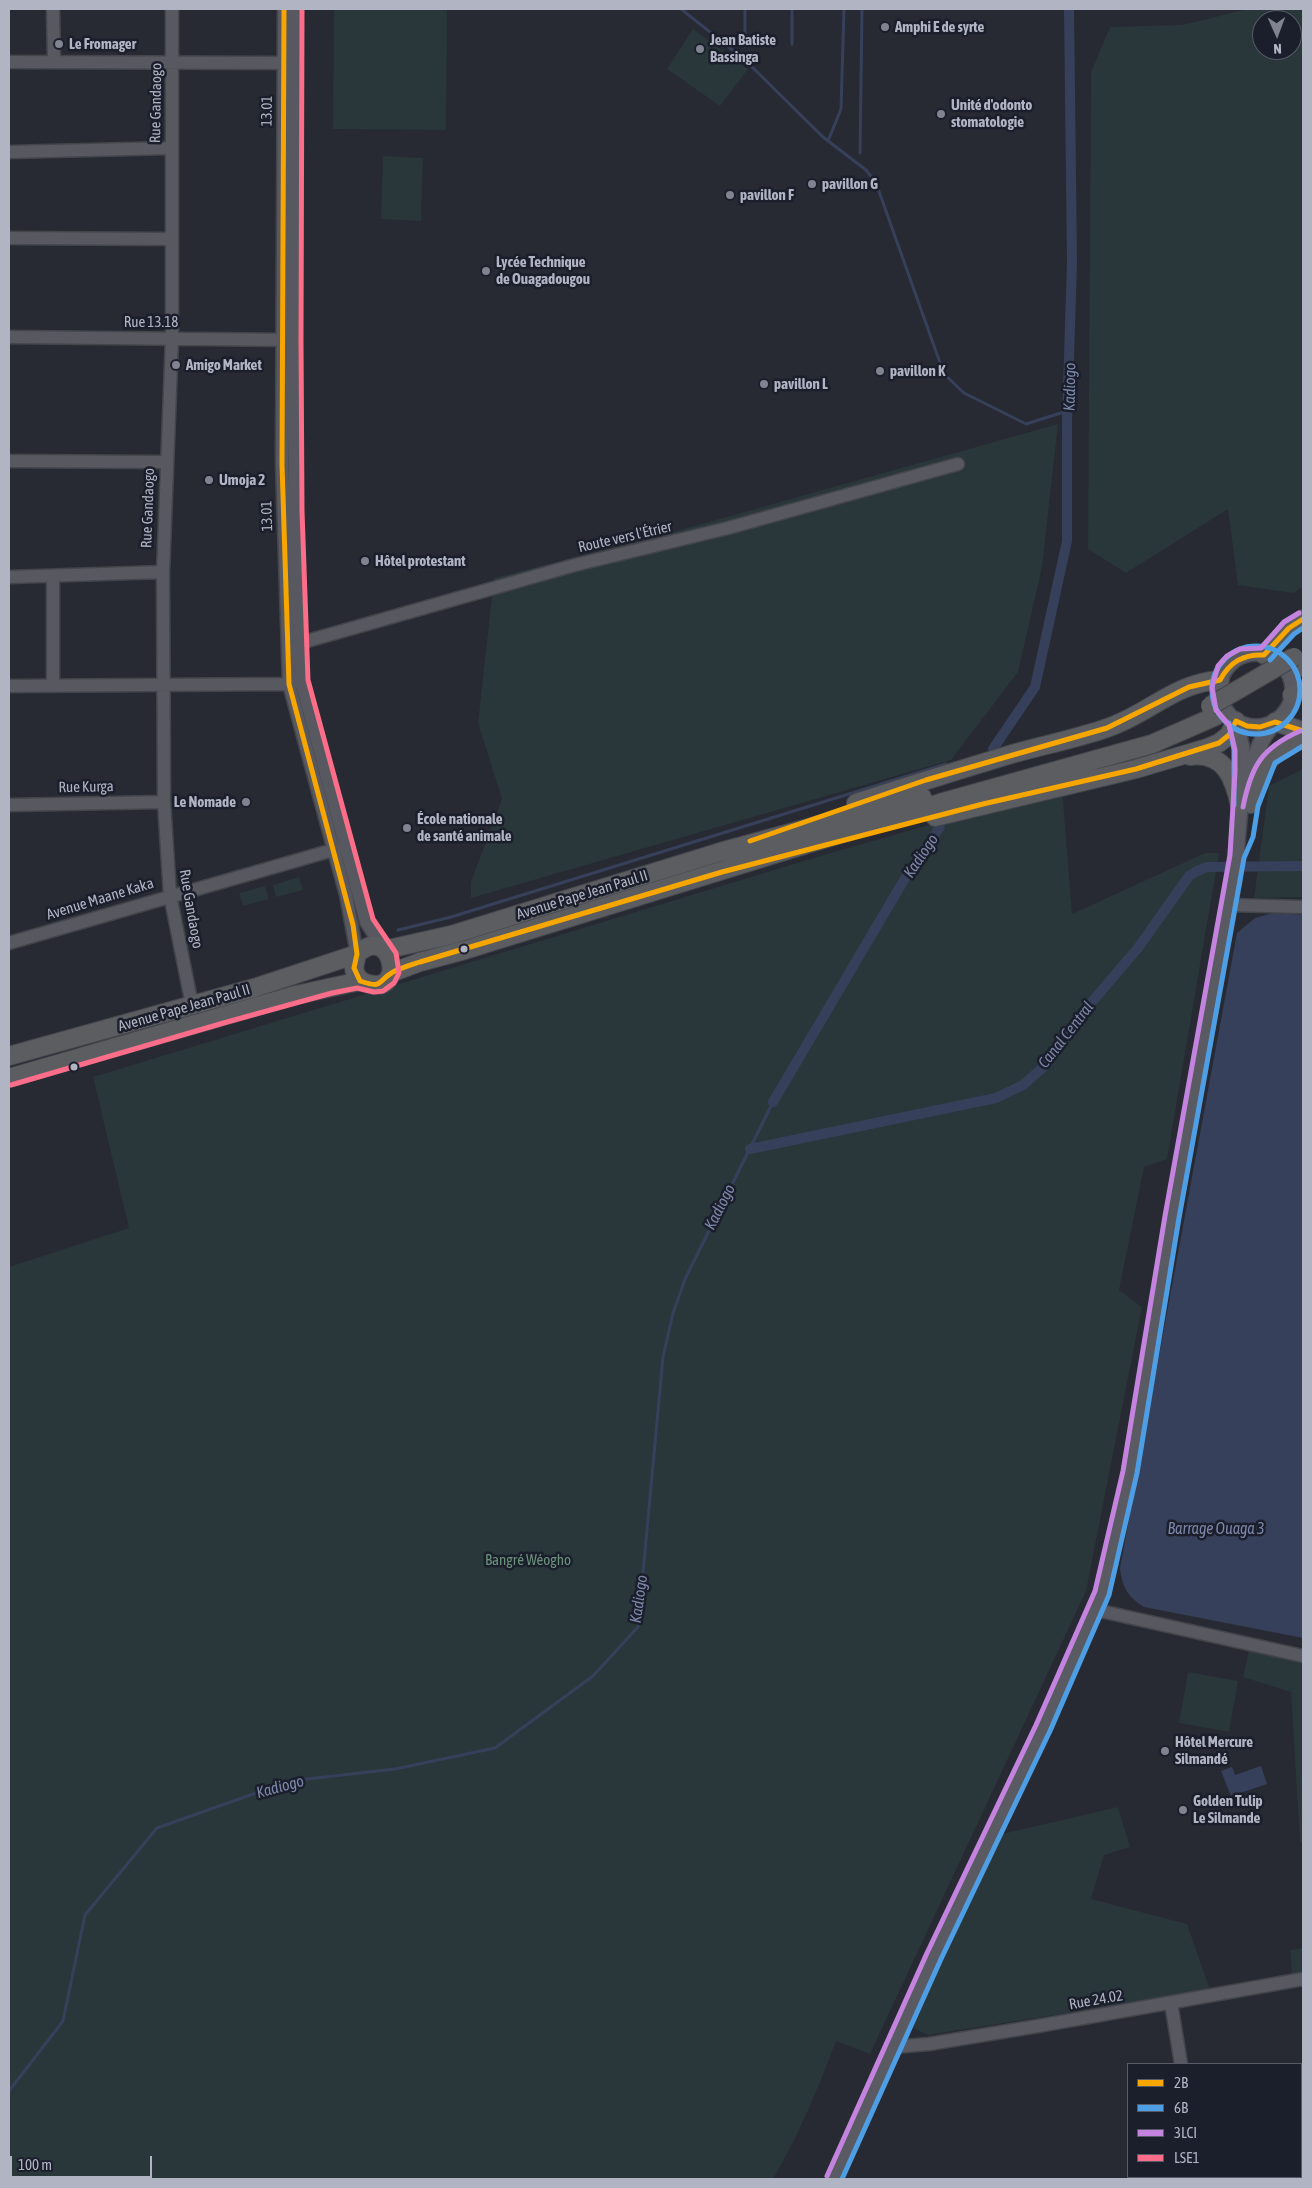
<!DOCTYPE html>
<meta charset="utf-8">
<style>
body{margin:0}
#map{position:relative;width:1312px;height:2188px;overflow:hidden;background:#272a32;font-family:"Asap Condensed",sans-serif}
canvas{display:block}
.frame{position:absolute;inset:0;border:10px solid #b1b4c3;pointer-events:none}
.legend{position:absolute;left:1127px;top:2063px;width:175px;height:115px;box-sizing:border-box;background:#1b1f2c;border:1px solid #575b68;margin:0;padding:6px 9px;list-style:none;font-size:15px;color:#b1b4c3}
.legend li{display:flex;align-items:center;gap:10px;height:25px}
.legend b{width:25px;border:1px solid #575b68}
.north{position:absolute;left:1252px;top:10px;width:50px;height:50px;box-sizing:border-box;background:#1b1f2c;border:1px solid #575b68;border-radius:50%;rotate:178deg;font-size:14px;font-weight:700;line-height:20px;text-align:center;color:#b1b4c3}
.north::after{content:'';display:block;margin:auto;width:18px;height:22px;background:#818490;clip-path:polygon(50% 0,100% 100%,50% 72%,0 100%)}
.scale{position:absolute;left:10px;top:2156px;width:142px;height:22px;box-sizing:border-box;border:2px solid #b1b4c3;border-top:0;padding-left:6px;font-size:15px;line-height:18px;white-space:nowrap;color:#b1b4c3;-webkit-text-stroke:4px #1b1f2c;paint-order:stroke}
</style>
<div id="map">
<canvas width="1312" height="2188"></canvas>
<div class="frame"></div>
<ul class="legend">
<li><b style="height:6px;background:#f7a600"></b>2B</li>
<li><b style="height:6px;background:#4d9ee5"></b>6B</li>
<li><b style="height:6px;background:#c483df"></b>3LCI</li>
<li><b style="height:6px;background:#fb6d88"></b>LSE1</li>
</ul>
<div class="north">N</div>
<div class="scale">100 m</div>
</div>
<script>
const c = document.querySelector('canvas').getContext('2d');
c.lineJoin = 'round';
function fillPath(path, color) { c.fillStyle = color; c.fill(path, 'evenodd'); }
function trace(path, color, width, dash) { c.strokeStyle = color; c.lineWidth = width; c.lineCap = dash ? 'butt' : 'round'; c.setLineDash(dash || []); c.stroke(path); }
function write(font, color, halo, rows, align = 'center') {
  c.font = font + ' "Asap Condensed",sans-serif'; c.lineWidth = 5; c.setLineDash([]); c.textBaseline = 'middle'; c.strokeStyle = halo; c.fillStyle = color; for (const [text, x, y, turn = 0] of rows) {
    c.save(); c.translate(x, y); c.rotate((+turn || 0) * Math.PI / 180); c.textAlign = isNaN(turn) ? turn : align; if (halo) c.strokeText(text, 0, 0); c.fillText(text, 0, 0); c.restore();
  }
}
fillPath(new Path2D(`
 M 334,9 L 447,9 L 446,130 L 333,129 Z
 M 1248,9 L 1303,9 L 1303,586 L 1294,593 L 1238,585 L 1228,509 L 1126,573 L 1088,549 L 1091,72 L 1110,27 L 1182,25 ZM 1262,20 L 1292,20 L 1292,50 L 1262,50 Z
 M 693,29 L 748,69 L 720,106 L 667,69 Z
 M 383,156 L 423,158 L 421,221 L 381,219 Z
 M 1058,424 L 1042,567 L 1018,672 L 951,760 L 471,898 L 471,882 L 502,799 L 478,723 L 494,578 L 666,534 Z
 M 1303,769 L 1303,897 L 1254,898 L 1269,786 Z
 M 1062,787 L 1072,914 L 1205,853 L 1219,853 L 1167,1159 L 1144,1167 L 1119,1290 L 1142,1307 L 1086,1591 L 870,2054 L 836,2041 C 818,2089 799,2135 773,2179 L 9,2179 L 9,1267 L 129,1228 L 93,1077 L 820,856 Z
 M 299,877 L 303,890 L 276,897 L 273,885 Z
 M 265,886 L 269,899 L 243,906 L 239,893 Z
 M 1249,1650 L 1303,1662 L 1303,1842 L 1300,1842 L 1291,1692 L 1243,1677 Z
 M 1188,1672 L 1238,1681 L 1229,1732 L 1179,1723 Z
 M 1118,1807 L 1130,1847 L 1104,1855 L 1091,1899 L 1187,1924 L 1210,1990 L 928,2035 L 909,2026 L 1002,1834 Z
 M 1303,1948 L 1303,1973 L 1292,1975 L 1290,1950 Z`), '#29363a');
fillPath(new Path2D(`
 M 1273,913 L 1303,915 L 1303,1638 L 1144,1607 C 1128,1597 1122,1587 1120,1568 L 1237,933 L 1255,918 Z
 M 1261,1766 L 1267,1784 L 1231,1796 L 1221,1771 L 1232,1767 L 1235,1775 Z`), '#37405a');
trace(new Path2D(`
 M 681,9 L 745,60 L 823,137 L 866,170 L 876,183 L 944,374 L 964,393 L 1026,424 L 1067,411
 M 792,44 L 792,9
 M 745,46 L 745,9
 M 828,141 L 841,109 L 844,9
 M 860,153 L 862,9
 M 398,930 L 451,917 L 946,764
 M 9,2091 L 63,2021 L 85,1915 L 157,1828 L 290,1781 L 395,1769 L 495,1748 L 593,1676 L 638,1627 L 663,1357 L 673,1313 L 686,1277 L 773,1102`), '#37405a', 3);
trace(new Path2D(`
 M 993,749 L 1035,687 L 1067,541 L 1067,421 L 1072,262 L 1069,9
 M 773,1102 L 904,880 L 940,827
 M 750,1149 L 996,1098 L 1023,1085 L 1047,1064 L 1085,1010 L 1138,948 L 1189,876 L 1197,871 L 1207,867 L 1303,866`), '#37405a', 10);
const minor = new Path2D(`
 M 53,9 L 54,61
 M 172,9 L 172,338 L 163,572 L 164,802 L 170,895 L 192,1005
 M 284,9 L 282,464 L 289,684 L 346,895 L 357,954
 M 295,9 L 293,340 L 295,511 L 301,681 L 366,922 L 384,950
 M 9,62 L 293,63
 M 9,152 L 171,148
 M 9,238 L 171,239
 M 9,337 L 291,340
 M 9,461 L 166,462
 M 9,577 L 163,572
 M 300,643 L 575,565 L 728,528 L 958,464
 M 9,686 L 289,684 L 296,682
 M 53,686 L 53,577
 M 9,805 L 164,802
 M 1229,905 L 1303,907
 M 9,943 L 340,848
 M 1096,1610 L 1303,1656
 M 1171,2003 L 1181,2064
 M 893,2047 L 929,2044 L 1038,2026 L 1303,1979
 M 1200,2177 L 1201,2179`);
const major = new Path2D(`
 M1219 690a37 37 0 1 1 74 0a37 37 0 1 1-74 0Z
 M 1253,787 C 1255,759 1255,744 1275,722
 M 834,2179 L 934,1956 L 1043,1728 L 1102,1593 L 1130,1472 L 1172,1217 L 1234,879 L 1243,772 L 1242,749 L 1236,721`);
const highway = new Path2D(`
 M 1264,655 L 1289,628 L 1303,619
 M 1300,667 L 1303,665
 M 1292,695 L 1303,690
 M 1275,722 L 1303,731
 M 1190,756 C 1225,752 1234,778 1240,806
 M 856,803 C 908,786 959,770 1012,754 C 1043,745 1076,739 1107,728 C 1149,714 1174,683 1220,680
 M 1251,804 C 1265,763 1263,757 1303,738
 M 935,817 L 1136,769 L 1207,748 L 1219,743 L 1229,735 L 1236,721
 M 384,950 L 451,935 L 720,852 L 922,797
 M 391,973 L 420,962 L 465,950 L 940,803 L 1152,744 L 1216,716
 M 9,1056 L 254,988 L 357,954 C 391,922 408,994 369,984 C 360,982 355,976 354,968 L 357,954
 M 9,1078 L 296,995 L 360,981`);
trace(minor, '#43454b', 15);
trace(major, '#45474f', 18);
trace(highway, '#44464d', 20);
trace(minor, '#575860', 12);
trace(major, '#595a62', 15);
trace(highway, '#5b5d61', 18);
const highwayBridge = new Path2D(`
 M 1210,706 L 1294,657`);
trace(highwayBridge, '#44464d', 20, []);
trace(highwayBridge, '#5b5d61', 18);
trace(new Path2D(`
 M 284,9 L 282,464 L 289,684 L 353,925 L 357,954 L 354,968 L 360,981 C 384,989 376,982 393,972 C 401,968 411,965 420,962 L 722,872 L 983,804 L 1136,769 L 1219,743 L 1229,735 L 1236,721 L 1247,726 L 1260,727 L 1275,722 L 1303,731
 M 750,841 L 926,780 L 1107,728 L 1189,687 L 1220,680 C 1230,662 1243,654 1264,655 L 1289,628 L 1303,619`), '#f7a600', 5);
trace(new Path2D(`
 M1212 690a44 44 0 1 1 88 0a44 44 0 1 1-88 0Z
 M 1270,660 L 1294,634 L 1303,628
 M 1229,723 L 1234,750 L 1234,805
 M 842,2179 L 941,1959 L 1050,1731 L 1109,1595 L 1137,1473 L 1179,1218 L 1244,858 L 1253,837 L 1258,806 L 1275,763 L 1303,746`), '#4d9ee5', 5);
trace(new Path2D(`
 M 1243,807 C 1251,767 1261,748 1300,731
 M 827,2176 L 927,1953 L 1036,1725 L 1095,1591 L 1123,1471 L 1165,1216 L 1230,855 L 1235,772 L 1235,750 L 1229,725 L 1216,710 L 1212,687 L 1218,666 L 1227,656 L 1240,649 L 1261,648 L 1284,622 L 1299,613`), '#c483df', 5);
trace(new Path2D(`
 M 11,1085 L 227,1022 L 332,993 L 357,988 L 374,992 L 383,991 L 394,983 L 399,973 L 396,953 L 373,919 L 308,680 L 302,511 L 301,340 L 302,9`), '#fb6d88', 5);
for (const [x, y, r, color] of [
 [885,27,5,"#818490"],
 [59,44,5,"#818490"],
 [700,49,5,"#818490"],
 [941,114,5,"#818490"],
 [812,184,5,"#818490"],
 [730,195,5,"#818490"],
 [486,271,5,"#818490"],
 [176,365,5,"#818490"],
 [880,371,5,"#818490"],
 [764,384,5,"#818490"],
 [209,480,5,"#818490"],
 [365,561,5,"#818490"],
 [246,802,5,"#818490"],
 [407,828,5,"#818490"],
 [464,949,4.5,"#b1b4c3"],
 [74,1067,4.5,"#b1b4c3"],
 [1165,1751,5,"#818490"],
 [1183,1810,5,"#818490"]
]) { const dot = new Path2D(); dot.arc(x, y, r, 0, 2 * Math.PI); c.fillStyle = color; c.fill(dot); trace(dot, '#1b1f2c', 2); }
write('bold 15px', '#b1b4c3', '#1b1f2c', [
 ["Amphi E de syrte",895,27],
 ["Jean Batiste",710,40],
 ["Bassinga",710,57],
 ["Le Fromager",69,44],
 ["Unité d'odonto",951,105],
 ["stomatologie",951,122],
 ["pavillon G",822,184],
 ["pavillon F",740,195],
 ["Lycée Technique",496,262],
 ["de Ouagadougou",496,279],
 ["Amigo Market",186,365],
 ["pavillon K",890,371],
 ["pavillon L",774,384],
 ["Umoja 2",219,480],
 ["Hôtel protestant",375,561],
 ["Le Nomade",236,802,"right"],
 ["École nationale",417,819],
 ["de santé animale",417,836],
 ["Hôtel Mercure",1175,1742],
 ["Silmandé",1175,1759],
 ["Golden Tulip",1193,1801],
 ["Le Silmande",1193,1818]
], 'left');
write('15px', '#b1b4c3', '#1b1f2c', [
 ["Rue Gandaogo",156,103,-89],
 ["13.01",267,111,-89],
 ["Rue 13.18",151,322],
 ["Rue Gandaogo",148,508,-88],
 ["13.01",267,516,-92],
 ["Route vers l'Étrier",625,537,-13],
 ["Rue Kurga",86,787,-1],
 ["Avenue Pape Jean Paul II",582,895,-17],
 ["Avenue Maane Kaka",100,899,-17],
 ["Rue Gandaogo",191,909,80],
 ["Avenue Pape Jean Paul II",184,1008,-16],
 ["Rue 24.02",1096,2000,-10]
]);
write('15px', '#6a927b', '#1b1f2c', [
 ["Bangré Wéogho",528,1560]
]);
write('italic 16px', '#7c86a9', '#1b1f2c', [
 ["Kadiogo",1070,387,-89],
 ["Kadiogo",921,856,-56],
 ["Canal Central",1066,1035,-52],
 ["Kadiogo",720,1207,-63],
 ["Barrage Ouaga 3",1216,1529],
 ["Kadiogo",639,1599,-82],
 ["Kadiogo",280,1787,-15]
]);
</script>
